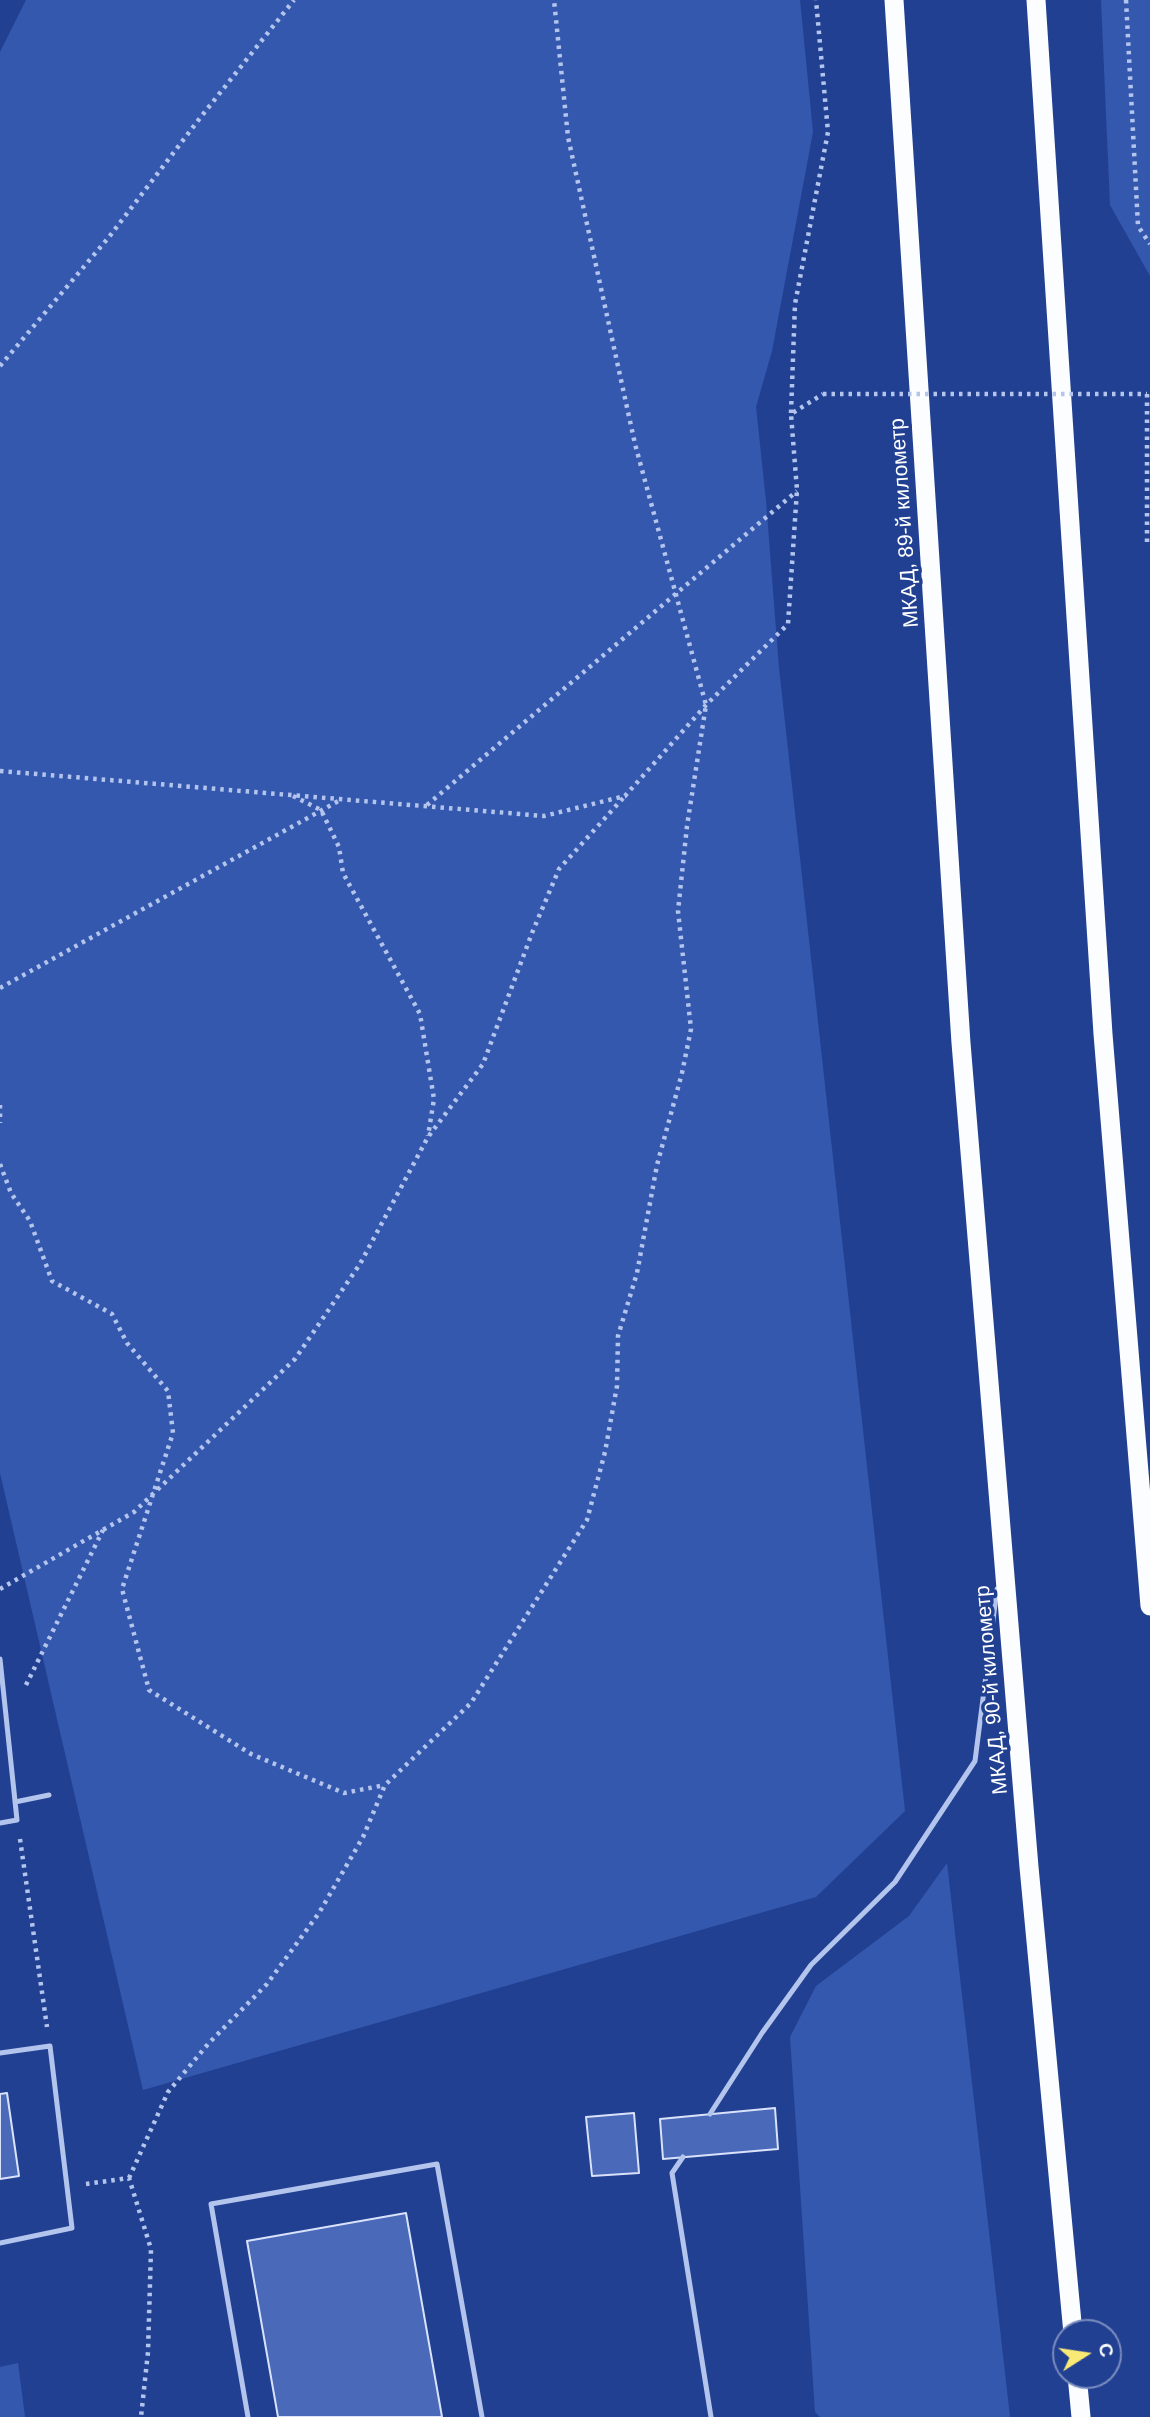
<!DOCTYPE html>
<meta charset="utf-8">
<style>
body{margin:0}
#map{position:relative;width:1150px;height:2417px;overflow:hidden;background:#214092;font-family:Arial,sans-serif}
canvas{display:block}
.north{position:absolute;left:1052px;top:2319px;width:70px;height:70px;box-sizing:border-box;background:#214092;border:2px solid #7a8cbe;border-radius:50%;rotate:78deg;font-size:19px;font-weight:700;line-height:28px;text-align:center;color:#fff}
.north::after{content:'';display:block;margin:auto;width:24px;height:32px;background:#f9e975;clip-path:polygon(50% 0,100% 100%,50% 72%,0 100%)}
</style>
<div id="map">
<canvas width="1150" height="2417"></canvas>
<div class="north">С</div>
</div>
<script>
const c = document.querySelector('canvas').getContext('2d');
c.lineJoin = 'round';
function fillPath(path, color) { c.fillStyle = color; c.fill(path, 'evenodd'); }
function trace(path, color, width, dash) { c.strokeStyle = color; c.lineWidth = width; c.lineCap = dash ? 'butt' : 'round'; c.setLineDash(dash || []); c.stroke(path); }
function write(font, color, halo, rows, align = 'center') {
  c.font = font + ' Arial,sans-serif'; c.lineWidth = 7; c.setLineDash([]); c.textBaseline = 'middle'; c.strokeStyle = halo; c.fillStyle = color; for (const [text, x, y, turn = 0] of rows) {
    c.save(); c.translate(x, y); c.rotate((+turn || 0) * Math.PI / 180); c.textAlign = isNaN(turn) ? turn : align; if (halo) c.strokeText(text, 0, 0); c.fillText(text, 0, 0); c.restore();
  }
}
fillPath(new Path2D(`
 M 26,0 L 800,0 L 813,132 L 772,351 L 756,407 L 766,501 L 779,668 L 905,1811 L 816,1897 L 143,2090 L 0,1473 L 0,52 Z
 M 1101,0 L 1150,0 L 1150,276 L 1110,205 Z
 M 947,1863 L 1010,2417 L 820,2417 L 815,2412 L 790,2037 L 816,1986 L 909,1916 Z
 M 18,2363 L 25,2417 L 0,2417 L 0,2367 Z`), '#3558af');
const building = new Path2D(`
 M 7,2093 L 19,2176 L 0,2179 L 0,2094 Z
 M 775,2108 L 778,2149 L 663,2159 L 660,2119 Z
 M 634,2113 L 639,2173 L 592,2176 L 586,2117 Z
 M 406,2213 L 442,2417 L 278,2417 L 247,2241 Z`);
fillPath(building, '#4a69b9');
trace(building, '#d9e2fa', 2);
trace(new Path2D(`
 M 1126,0 L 1138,226 L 1150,244
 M 0,366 L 109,237 L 200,118 L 294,0
 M 1147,394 L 1147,543 L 1150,543
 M 791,413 L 795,304 L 828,132 L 816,0
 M 0,771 L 544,816 L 625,796 L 706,705 L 788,624 L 797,490 L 791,414 L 823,394
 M 293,796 L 321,810 L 339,847 L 343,873 L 420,1014 L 434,1099 L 428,1136
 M 427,805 L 797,491
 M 0,988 L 342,799
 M 0,1105 L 0,1123
 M 0,1164 L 11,1193 L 30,1221 L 52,1281 L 112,1314 L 127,1343 L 168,1391 L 173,1433 L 122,1589 L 149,1690 L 251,1754 L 344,1793 L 385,1785
 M 0,1589 L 134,1512 L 295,1359 L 360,1264 L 428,1137 L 483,1064 L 532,933 L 559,869 L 625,796
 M 26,1685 L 103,1530
 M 20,1839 L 47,2027
 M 129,2178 L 168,2092 L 208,2044 L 267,1984 L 319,1913 L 363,1837 L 385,1785 L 471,1703 L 587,1520 L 605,1452 L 617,1386 L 618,1336 L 637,1273 L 657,1165 L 682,1073 L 691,1029 L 678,911 L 687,826 L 706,705 L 635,444 L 568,137 L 554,0
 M 86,2184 L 129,2178 L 151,2249 L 148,2352 L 141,2417`), '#b3c4ed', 4.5, [3.5, 5]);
trace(new Path2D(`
 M 0,1659 L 17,1820 L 0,1823
 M 15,1802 L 49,1795
 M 0,2053 L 50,2046 L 72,2228 L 0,2243
 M 710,2114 L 762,2033 L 811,1965 L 895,1882 L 975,1761 L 997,1589
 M 683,2157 L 672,2173 L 711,2417
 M 248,2417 L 211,2204 L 437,2164 L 482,2417`), '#b3c4ed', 5);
trace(new Path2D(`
 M 894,0 L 961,1043 L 1029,1867 L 1073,2333
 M 1036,0 L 1103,1034 L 1150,1606
 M 1077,2375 L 1081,2417`), '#fcfdff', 19);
trace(new Path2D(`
 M 823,394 L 1147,394`), '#b3c4ed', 4.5, [3.5, 5]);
write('21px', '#fff', '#214092', [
 ["МКАД, 89-й километр",905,523,-94],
 ["МКАД, 90-й километр",992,1690,-95]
]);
</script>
